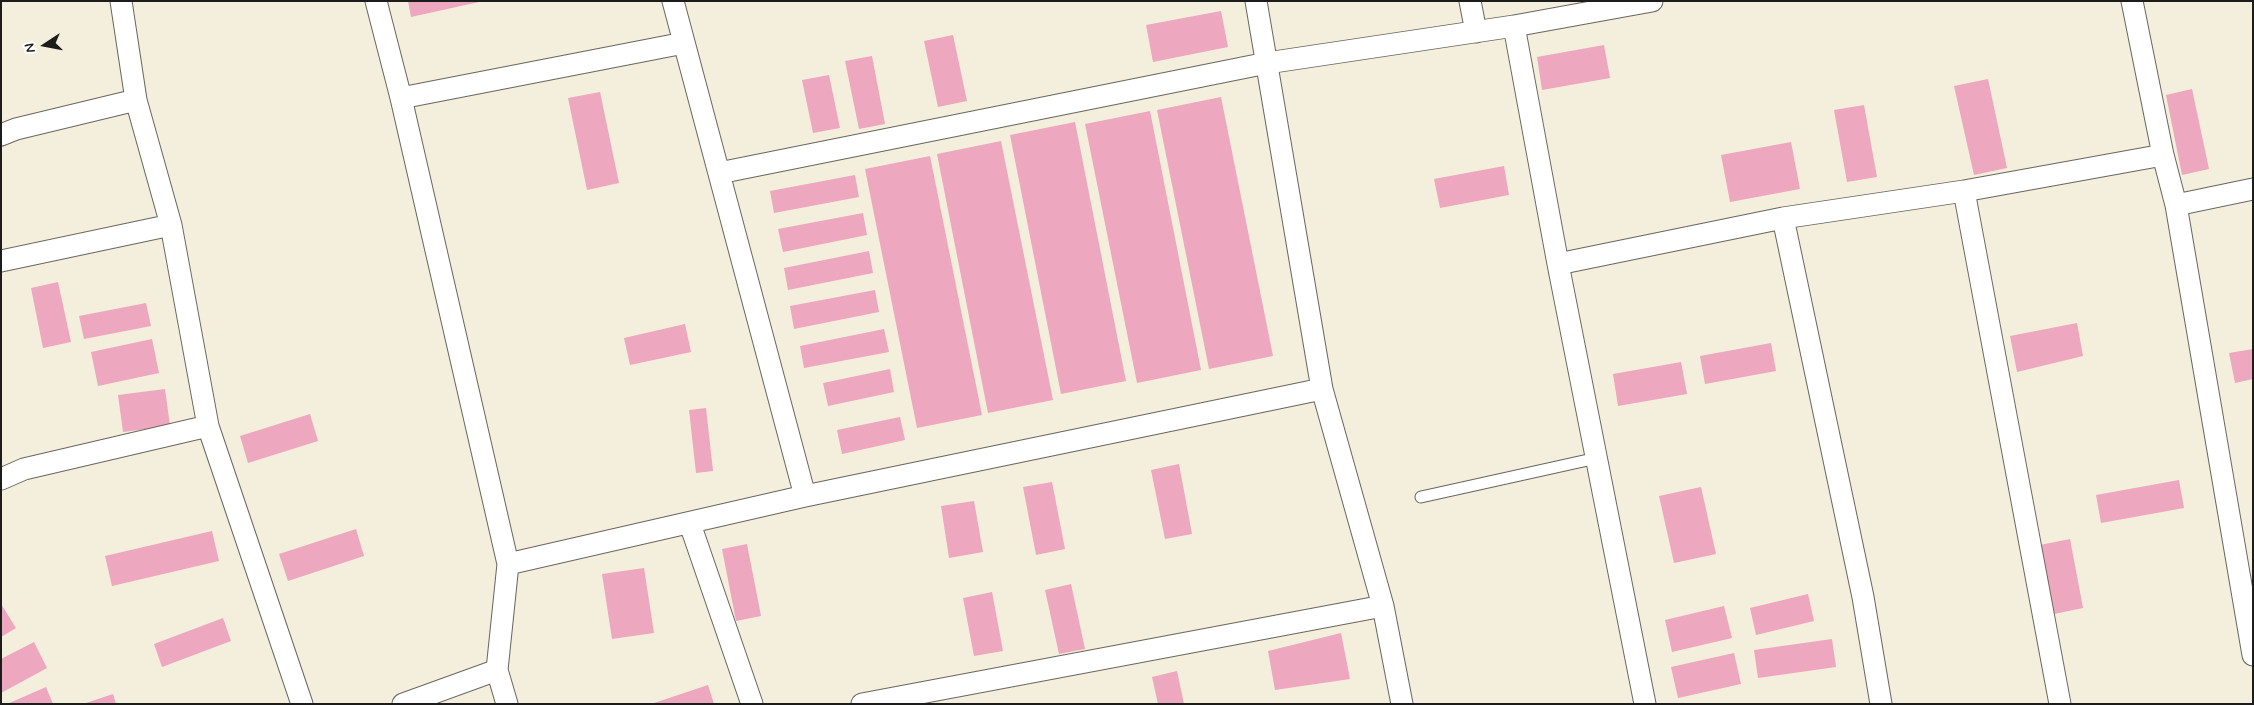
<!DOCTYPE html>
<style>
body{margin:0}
#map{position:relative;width:2254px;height:705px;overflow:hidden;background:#f4eedc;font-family:Mynerve,sans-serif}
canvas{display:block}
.frame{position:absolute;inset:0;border:2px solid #1c1c1c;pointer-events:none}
.north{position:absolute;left:20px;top:20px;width:50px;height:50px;-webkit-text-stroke:4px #fff;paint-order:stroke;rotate:259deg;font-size:14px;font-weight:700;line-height:20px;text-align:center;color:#1c1c1c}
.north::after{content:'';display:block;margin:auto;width:18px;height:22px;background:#1c1c1c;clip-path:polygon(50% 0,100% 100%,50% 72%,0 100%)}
</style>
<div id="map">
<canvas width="2254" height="705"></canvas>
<div class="frame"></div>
<div class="north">N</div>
</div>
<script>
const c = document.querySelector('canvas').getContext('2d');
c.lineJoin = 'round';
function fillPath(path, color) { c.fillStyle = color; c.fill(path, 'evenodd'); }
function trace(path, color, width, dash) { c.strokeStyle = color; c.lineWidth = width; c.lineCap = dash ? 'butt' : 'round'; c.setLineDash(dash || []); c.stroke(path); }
fillPath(new Path2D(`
 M 408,1 L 479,1 L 479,2 L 411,17 Z
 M 1221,11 L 1228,47 L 1153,62 L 1146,25 Z
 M 953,35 L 967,101 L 938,107 L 924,41 Z
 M 1604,45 L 1610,78 L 1542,90 L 1537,57 Z
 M 872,56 L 885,124 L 859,129 L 845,61 Z
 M 829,75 L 840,128 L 813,133 L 802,80 Z
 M 1988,79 L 2007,168 L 1974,175 L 1954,86 Z
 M 2192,89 L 2209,169 L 2182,175 L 2166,95 Z
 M 600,92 L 619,183 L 587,190 L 568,98 Z
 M 1221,97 L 1273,356 L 1209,369 L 1157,110 Z
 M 1864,105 L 1877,177 L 1847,182 L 1834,110 Z
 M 1150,111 L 1201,370 L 1137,383 L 1085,124 Z
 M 1075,122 L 1126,381 L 1061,394 L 1010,135 Z
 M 1001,141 L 1053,400 L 988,413 L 937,154 Z
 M 1791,142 L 1800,189 L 1730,202 L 1721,155 Z
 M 930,156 L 982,415 L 917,428 L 865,169 Z
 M 1504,166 L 1509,195 L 1440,208 L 1434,179 Z
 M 855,175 L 859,197 L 774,213 L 770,191 Z
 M 863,213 L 867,235 L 783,252 L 778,229 Z
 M 869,251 L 873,273 L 788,290 L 784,268 Z
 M 58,282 L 71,342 L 43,348 L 31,288 Z
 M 875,290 L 879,312 L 794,329 L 790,306 Z
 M 146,303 L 151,326 L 84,339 L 79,316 Z
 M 2077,323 L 2083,356 L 2017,372 L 2010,336 Z
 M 685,324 L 691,352 L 630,365 L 624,338 Z
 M 884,329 L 889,352 L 804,368 L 800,346 Z
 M 152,339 L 159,373 L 98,386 L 91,352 Z
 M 1771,343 L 1776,371 L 1705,384 L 1700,356 Z
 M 2253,349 L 2253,379 L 2235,383 L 2229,353 Z
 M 1681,362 L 1687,394 L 1618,406 L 1613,374 Z
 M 890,369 L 894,392 L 828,406 L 823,383 Z
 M 165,389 L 170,426 L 123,432 L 118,395 Z
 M 706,408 L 713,471 L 696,473 L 689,410 Z
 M 310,414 L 318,441 L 248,463 L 240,436 Z
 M 900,417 L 905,440 L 842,454 L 837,430 Z
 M 1179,464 L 1192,534 L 1165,539 L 1151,470 Z
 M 2179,480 L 2184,508 L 2101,523 L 2096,495 Z
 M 1052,482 L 1065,549 L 1036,555 L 1023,487 Z
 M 1701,487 L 1716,554 L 1674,563 L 1659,496 Z
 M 974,501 L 983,552 L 949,558 L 941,506 Z
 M 356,529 L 364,556 L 288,581 L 279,554 Z
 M 212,531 L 219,561 L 112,586 L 105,556 Z
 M 2070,539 L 2083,608 L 2054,614 L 2040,545 Z
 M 747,544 L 761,616 L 736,621 L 722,549 Z
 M 644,568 L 654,633 L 612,639 L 602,574 Z
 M 1071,584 L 1085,649 L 1059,654 L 1045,590 Z
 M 992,592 L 1003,651 L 974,656 L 963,598 Z
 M 1808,594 L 1814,621 L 1756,635 L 1750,608 Z
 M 1,604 L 16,628 L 1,637 Z
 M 1724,606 L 1732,638 L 1672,652 L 1665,620 Z
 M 223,618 L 231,641 L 162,667 L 154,644 Z
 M 1341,633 L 1350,679 L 1275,690 L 1268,651 Z
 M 1832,639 L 1836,667 L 1758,678 L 1754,650 Z
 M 34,642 L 47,668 L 1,693 L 1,659 Z
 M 1734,653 L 1741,684 L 1678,698 L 1671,667 Z
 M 1177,671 L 1184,704 L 1158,704 L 1152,677 Z
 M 708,685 L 714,704 L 654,704 L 654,703 Z
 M 46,687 L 53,704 L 7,704 Z
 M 113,694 L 116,704 L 86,704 L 86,703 Z`), '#eda7be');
const service = new Path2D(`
 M 1421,497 L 1597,458`);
const minor = new Path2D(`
 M 121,1 L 136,100 L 171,225 L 208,426 L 302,704
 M 376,1 L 401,98 L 508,564 L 497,670 L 507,704
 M 673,1 L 805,496
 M 1256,1 L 1322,389 L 1383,606 L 1402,704
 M 1470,1 L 1476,32
 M 2132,1 L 2163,155 L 2176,205 L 2253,655
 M 1514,26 L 1558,264 L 1645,704
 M 401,98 L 684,43
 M 1,135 L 16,129 L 136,100
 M 719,173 L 1267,63 L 1514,26 L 1652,1
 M 1964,191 L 2060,704
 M 2176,205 L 2253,189
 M 1783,218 L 1863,597 L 1881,704
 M 1,261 L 171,225
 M 1558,264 L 1783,218 L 1964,191 L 2163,155
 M 1,479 L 24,469 L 208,426
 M 690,524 L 752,704
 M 508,564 L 805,496 L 1322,389
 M 403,704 L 497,670
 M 862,704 L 1383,606`);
trace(service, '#68665f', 13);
trace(minor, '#68665f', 23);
trace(service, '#fff', 11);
trace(minor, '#fff', 21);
</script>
